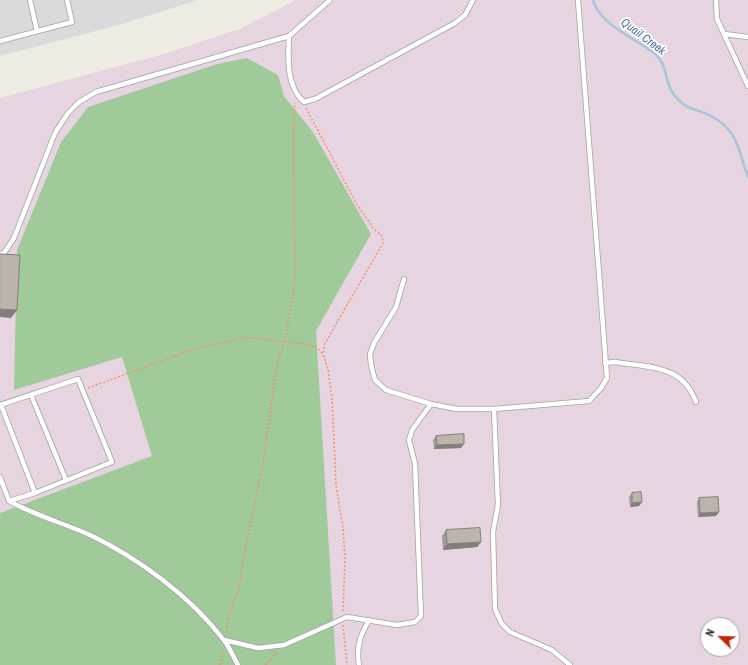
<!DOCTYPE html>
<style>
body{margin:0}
#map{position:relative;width:748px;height:665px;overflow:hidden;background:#edece3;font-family:"Archivo Narrow",sans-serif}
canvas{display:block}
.north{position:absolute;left:700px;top:617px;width:40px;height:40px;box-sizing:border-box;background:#fff;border:1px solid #a5a5a5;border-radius:50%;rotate:293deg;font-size:11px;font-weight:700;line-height:16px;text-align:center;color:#1d1d1d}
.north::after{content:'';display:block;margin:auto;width:14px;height:18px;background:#bd270c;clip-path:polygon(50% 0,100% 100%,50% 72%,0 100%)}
</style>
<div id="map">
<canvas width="748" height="665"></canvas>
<div class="north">N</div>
</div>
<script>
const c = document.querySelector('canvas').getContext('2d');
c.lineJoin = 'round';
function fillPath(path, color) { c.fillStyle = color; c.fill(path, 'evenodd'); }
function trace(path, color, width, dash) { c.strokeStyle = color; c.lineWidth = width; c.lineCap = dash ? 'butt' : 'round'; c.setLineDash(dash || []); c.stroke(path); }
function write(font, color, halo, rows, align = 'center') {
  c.font = font + ' "Archivo Narrow",sans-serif'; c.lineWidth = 3.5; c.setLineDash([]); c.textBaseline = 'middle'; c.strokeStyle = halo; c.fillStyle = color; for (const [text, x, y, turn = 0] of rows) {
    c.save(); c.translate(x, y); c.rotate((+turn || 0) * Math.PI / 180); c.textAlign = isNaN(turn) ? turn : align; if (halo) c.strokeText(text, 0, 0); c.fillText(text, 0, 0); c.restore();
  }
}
fillPath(new Path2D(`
 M 0,0 L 198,0 L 119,25 L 0,56 Z`), '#dbdada');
fillPath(new Path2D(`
 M 296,0 L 748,0 L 748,665 L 0,665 L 0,98 L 164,54 L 239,29 ZM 708,625 L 732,625 L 732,649 L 708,649 Z`), '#e6d5e0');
fillPath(new Path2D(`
 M 247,58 L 278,75 L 284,96 L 313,132 L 371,234 L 316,331 L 336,665 L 0,665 L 0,513 L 152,456 L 122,357 L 14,390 L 17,250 L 61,142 L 88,107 L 217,64 Z`), '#a1ca9a');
trace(new Path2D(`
 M 593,0 C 599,24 636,39 654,53 C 670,66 663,83 675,96 C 685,109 696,109 709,115 C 739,130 738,150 748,177`), '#a6c5d9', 2.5);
const service = new Path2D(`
 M 30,0 L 37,31
 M 716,0 L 717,19 L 748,86
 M 724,34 L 748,37
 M 289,36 C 288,59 286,86 304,102 L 315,99 L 455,23 L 465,15 L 473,0
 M 0,41 L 72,22 L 67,0
 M 0,254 L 4,253 L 14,238 L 55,133 L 68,113 L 79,102 L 96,92 L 289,36 L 330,0
 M 404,279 L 396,307 L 374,343 L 370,354 L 371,365 L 375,380 L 386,390 L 431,404 L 457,409 L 494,409 L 589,401 L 601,388 L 607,378 L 578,0
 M 605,363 L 615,362 C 650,368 682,364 696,402
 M 31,395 L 66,480
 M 0,405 L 78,379 L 112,462 L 35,493 L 9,501
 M 1,405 L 35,493
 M 494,409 L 498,505 L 493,532 L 495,609 L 502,624 L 510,632 L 552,650 L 570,665
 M 0,477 L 9,501 C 34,515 63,523 90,535 C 138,558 190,596 223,639 C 229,646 233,656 238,665
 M 224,640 L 258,648 L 284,645 L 347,617 L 397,625 L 415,622 L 421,616 L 415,464 L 409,440 L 412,430 L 431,404
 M 359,665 C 356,647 360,636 369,620`);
trace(service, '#a1a1a1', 6);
trace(new Path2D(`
 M 306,108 L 356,203 L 374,229 L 382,236 L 383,243 L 325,343 L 323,354
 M 88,388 L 195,349 L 246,337 L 304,344 L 316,347 L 323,354 L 328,369 L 332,399 L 336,485 L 343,528 L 345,559 L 343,611
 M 343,625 L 347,665
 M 226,632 L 229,615 L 239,588 L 244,555 L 263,465 L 277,364 L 286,335 L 295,280 L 293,134 L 295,103
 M 220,665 L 223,651
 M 265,665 L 278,652`), '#f19171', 1.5, [2, 2]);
trace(service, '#fff', 4.5);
fillPath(new Path2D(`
 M 436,436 L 461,448 L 434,449 L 433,440 Z
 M 632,493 L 639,506 L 630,507 L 629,497 Z
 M 699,498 L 716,516 L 698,517 L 697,502 Z
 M 446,530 L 481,542 L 477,547 L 443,550 L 442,536 Z`), '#a09b95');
fillPath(new Path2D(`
 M 0,309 L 17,310 L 11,318 L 0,317 Z
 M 464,444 L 461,448 L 434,449 L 437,445 Z
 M 642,502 L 639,506 L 630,507 L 632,503 Z
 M 719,512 L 716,516 L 698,517 L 700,513 Z
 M 481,542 L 477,547 L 443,550 L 447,544 Z`), '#827e79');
const building = new Path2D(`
 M 0,254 L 20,255 L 17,310 L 0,309 Z
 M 464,434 L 464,444 L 437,445 L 436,436 Z
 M 641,492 L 642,502 L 632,503 L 632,493 Z
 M 718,497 L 719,512 L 700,513 L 699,498 Z
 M 480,528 L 481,542 L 447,544 L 446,530 Z`);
fillPath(building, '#bab4ad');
trace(building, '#827e79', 1);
write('italic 12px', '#4f6ea6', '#fff', [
 ["Quail Creek",643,37,37]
]);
</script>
